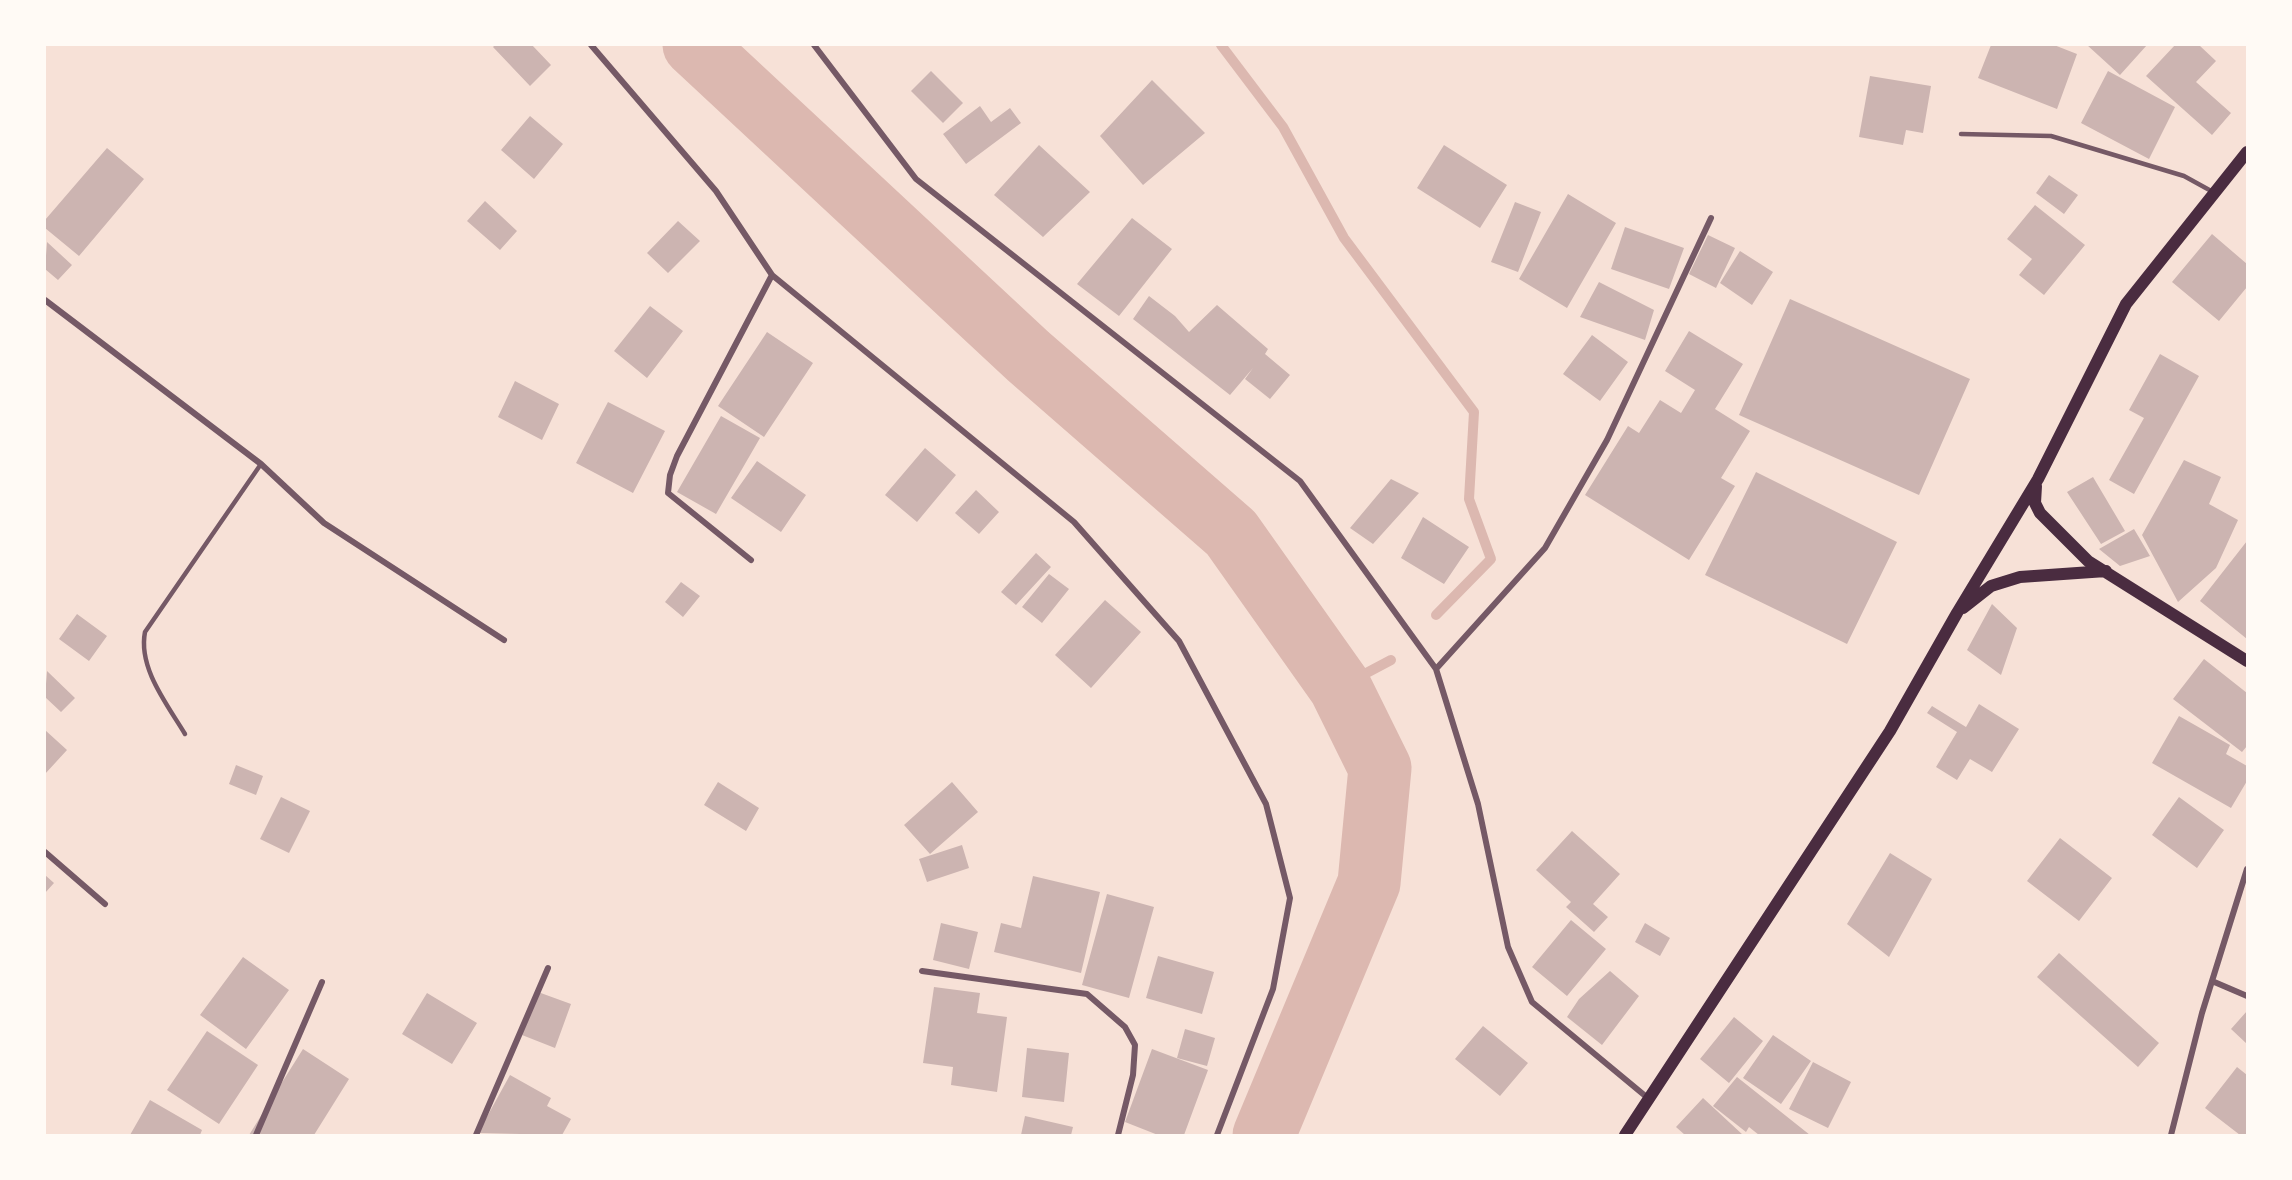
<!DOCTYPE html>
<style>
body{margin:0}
#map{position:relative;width:2292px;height:1180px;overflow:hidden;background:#f7e1d7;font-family:Georgia,serif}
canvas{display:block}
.frame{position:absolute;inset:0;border:46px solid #fffaf5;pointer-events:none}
</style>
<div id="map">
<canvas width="2292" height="1180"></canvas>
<div class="frame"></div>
</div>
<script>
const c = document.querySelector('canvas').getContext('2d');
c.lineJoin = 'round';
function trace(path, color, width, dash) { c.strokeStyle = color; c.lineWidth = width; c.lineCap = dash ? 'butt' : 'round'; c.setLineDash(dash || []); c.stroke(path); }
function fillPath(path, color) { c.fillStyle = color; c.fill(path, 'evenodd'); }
trace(new Path2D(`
 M 1221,45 L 1283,127 L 1344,238 L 1474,412 L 1469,499 L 1491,559 L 1436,615
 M 1340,687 L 1391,660`), '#dcb8b0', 10);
trace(new Path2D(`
 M 694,45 L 1028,356 L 1231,533 L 1340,687 L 1380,768 L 1369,883 L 1264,1135`), '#dcb8b0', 63);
fillPath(new Path2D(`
 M 495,45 L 532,45 L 551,65 L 530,86 L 493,47 Z
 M 1991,45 L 2054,45 L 2077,54 L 2057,109 L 1978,78 Z
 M 2087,45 L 2147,45 L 2120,75 Z
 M 2175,45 L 2199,45 L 2216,61 L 2196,82 L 2231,113 L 2212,135 L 2146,76 Z
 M 931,71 L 963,103 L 943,123 L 911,91 Z
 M 2108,71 L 2175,107 L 2149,159 L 2081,123 Z
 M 1870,76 L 1931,86 L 1923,133 L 1906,130 L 1903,145 L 1859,137 Z
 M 1152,80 L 1205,133 L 1143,185 L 1100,136 Z
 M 980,106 L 991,122 L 1010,108 L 1021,123 L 966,164 L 943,134 Z
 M 530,116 L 563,144 L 534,179 L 501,150 Z
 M 1039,145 L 1090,192 L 1043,237 L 994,195 Z
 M 1444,145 L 1507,185 L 1480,228 L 1417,188 Z
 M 107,148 L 144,179 L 79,256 L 45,228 L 45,220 Z
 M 2049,175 L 2078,195 L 2064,214 L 2036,193 Z
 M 1568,194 L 1616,223 L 1567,308 L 1519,279 Z
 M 485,201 L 517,231 L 500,250 L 467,221 Z
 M 1515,202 L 1541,212 L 1518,272 L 1491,262 Z
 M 2035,205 L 2085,245 L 2044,295 L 2019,275 L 2032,259 L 2007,239 Z
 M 1132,218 L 1172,249 L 1119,316 L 1077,284 Z
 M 678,221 L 700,241 L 668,273 L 647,253 Z
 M 1625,227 L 1684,248 L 1669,289 L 1611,269 Z
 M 2212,234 L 2247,264 L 2247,287 L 2219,321 L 2172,282 Z
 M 1708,235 L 1735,248 L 1716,288 L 1689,274 Z
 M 47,242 L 72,265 L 58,280 L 45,269 Z
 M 1740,251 L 1773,272 L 1752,305 L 1720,283 Z
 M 1599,282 L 1654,310 L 1645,340 L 1580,317 Z
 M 1149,296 L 1175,316 L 1189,332 L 1217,305 L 1268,349 L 1265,354 L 1290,375 L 1270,399 L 1245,379 L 1253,368 L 1230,395 L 1133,319 Z
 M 1790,299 L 1970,379 L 1919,495 L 1739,415 Z
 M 650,306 L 683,331 L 647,378 L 614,351 Z
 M 1689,331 L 1743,364 L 1715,409 L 1750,431 L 1721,478 L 1735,486 L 1689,560 L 1585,495 L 1628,426 L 1639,433 L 1660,400 L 1681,413 L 1695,390 L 1665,371 Z
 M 767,332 L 813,363 L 764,437 L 718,406 Z
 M 1592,335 L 1628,362 L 1600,401 L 1563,374 Z
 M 2160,354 L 2199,376 L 2134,494 L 2109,480 L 2144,418 L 2129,410 Z
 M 515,381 L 559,404 L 542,440 L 498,417 Z
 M 608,402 L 665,431 L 633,493 L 576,463 Z
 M 721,416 L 760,438 L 716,514 L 677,492 Z
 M 925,448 L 956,475 L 917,522 L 885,495 Z
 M 2184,460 L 2221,477 L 2209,504 L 2238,520 L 2216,568 L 2178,602 L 2142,535 Z
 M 757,461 L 806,495 L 781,532 L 731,498 Z
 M 1756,472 L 1897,542 L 1847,644 L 1705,575 Z
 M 2093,477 L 2125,531 L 2101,544 L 2067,492 Z
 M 1391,479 L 1419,493 L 1373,544 L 1350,528 Z
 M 976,490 L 999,512 L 979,534 L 955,513 Z
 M 1423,517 L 1469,547 L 1444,584 L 1401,558 Z
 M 2134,529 L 2150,556 L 2120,566 L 2099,549 Z
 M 2247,541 L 2247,639 L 2200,601 Z
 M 1036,553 L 1051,567 L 1016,605 L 1001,592 Z
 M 1049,574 L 1069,589 L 1042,623 L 1022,607 Z
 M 681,582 L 700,596 L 683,617 L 665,602 Z
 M 1105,600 L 1141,632 L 1091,688 L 1055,655 Z
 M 1992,604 L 2017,628 L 2001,675 L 1967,650 Z
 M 77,614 L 107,636 L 89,661 L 59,639 Z
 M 2204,659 L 2247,693 L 2247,746 L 2242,752 L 2173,699 Z
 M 47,671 L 75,698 L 61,712 L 45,697 Z
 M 1979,704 L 2019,729 L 1992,772 L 1970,759 L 1957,780 L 1936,767 L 1957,732 L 1927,713 L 1932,706 L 1966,727 Z
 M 2179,716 L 2230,745 L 2226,754 L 2247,766 L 2247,781 L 2231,808 L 2152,763 Z
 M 45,730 L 67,750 L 45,774 Z
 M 236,765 L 263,776 L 256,795 L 229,784 Z
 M 718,782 L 759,808 L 746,831 L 704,805 Z
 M 952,782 L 978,812 L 930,854 L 904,825 Z
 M 281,797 L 310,811 L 289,853 L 260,839 Z
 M 2179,797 L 2224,830 L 2197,868 L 2152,835 Z
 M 1572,831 L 1620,874 L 1593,904 L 1608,917 L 1594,932 L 1566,907 L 1571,902 L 1536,870 Z
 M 2060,838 L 2112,878 L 2079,921 L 2027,881 Z
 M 962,845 L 969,868 L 927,882 L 919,859 Z
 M 1890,853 L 1932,879 L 1889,957 L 1847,924 Z
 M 45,875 L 54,883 L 45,893 Z
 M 1033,876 L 1100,892 L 1081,973 L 994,952 L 1001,923 L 1021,928 Z
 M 1107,894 L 1154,907 L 1129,998 L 1082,985 Z
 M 1571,920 L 1606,949 L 1567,996 L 1532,967 Z
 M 941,923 L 978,932 L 969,969 L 933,960 Z
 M 1645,923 L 1670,938 L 1660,956 L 1635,942 Z
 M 2059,953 L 2159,1043 L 2138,1067 L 2037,977 Z
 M 1158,956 L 1214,972 L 1202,1014 L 1146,998 Z
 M 243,957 L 289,990 L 246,1049 L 200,1015 Z
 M 1610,971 L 1639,996 L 1602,1045 L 1567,1017 L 1579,999 Z
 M 934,987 L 980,993 L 977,1013 L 1007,1017 L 997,1092 L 951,1085 L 953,1067 L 923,1063 Z
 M 538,992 L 571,1004 L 555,1048 L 522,1035 Z
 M 427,993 L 477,1023 L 452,1064 L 402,1034 Z
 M 2247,1011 L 2247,1044 L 2231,1029 Z
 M 1734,1017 L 1763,1041 L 1729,1083 L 1700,1059 Z
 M 1483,1026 L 1528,1063 L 1500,1096 L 1455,1059 Z
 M 1185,1029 L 1215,1038 L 1207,1066 L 1177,1058 Z
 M 207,1031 L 258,1065 L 219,1124 L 167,1090 Z
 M 1773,1035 L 1811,1061 L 1781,1104 L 1743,1078 Z
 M 1027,1048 L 1069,1053 L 1064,1102 L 1022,1097 Z
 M 303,1049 L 349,1079 L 314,1135 L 249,1135 Z
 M 1152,1049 L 1208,1070 L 1184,1135 L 1158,1135 L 1125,1122 Z
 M 1813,1062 L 1851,1082 L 1828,1128 L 1789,1109 Z
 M 2237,1067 L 2247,1075 L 2247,1135 L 2240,1135 L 2205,1108 Z
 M 510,1075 L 551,1098 L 547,1106 L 571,1119 L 562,1135 L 478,1133 Z
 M 1737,1077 L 1810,1135 L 1759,1135 L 1749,1127 L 1746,1132 L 1713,1106 Z
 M 1703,1098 L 1743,1135 L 1685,1135 L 1676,1127 Z
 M 150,1100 L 202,1130 L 200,1135 L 130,1135 Z
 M 1025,1116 L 1073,1127 L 1071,1135 L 1021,1135 Z`), '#ccb4b1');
trace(new Path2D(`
 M 1961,134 L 2051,136 L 2184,176 L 2213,192
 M 185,734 C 167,704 138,668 145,632 L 261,464`), '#755966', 4.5);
trace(new Path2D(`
 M 591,45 L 716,191 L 772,275 L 1074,522 L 1179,641 L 1266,804 L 1290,898 L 1273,989 L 1217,1135
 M 814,45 L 916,179 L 1300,481 L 1436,669 L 1478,804 L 1508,947 L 1532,1002 L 1649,1099
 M 45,300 L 261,464 L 324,523 L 504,640
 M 751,560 L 668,493 L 670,475 L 677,456 L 772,275
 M 1436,669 L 1545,548 L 1607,440 L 1711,218
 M 45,852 L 105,904
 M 922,971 L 1087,994 L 1125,1027 L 1135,1045 L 1133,1075 L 1118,1135
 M 2212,981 L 2247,996
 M 256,1135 L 322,982
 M 476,1135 L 548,968
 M 2171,1135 L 2202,1013 L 2247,869`), '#755966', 6);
trace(new Path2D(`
 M 2036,486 L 2035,503 L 2040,513 L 2088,561 L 2247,661
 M 1963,608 L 1991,586 L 2020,577 L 2106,571
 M 1625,1135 L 1890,731 L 1957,613 L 2038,479 L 2126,304 L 2247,152`), '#4a2c40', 12);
</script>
